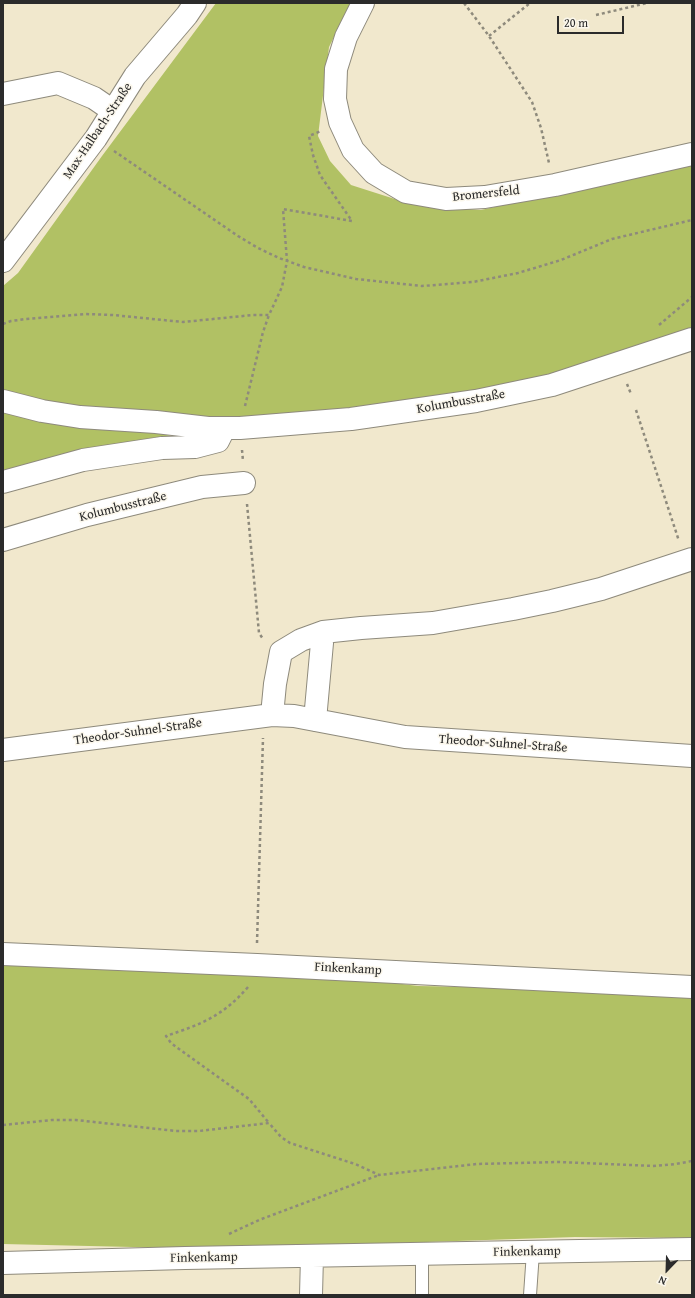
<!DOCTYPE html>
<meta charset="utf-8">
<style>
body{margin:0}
#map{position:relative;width:695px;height:1298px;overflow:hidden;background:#f1e8cd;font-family:"Gentium Book Plus",serif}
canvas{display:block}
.frame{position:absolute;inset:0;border:4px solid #2b2b2b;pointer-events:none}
.north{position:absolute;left:647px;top:1250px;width:40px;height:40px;-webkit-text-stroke:3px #fbf7ec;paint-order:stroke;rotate:203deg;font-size:11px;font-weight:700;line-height:16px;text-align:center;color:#2b2b2b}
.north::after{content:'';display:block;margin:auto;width:14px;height:18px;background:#2b2b2b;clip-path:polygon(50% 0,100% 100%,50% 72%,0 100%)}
.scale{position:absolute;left:557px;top:16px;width:67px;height:18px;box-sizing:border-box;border:2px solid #2b2b2b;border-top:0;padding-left:5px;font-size:12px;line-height:14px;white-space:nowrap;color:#2b2b2b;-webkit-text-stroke:3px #fbf7ec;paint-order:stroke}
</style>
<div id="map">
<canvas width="695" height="1298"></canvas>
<div class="frame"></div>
<div class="north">N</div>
<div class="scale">20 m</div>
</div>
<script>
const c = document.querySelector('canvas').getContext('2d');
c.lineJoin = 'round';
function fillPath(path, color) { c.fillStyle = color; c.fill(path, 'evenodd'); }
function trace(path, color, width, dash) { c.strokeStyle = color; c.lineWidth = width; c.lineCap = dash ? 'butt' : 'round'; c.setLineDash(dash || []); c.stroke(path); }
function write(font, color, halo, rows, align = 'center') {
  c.font = font + ' "Gentium Book Plus",serif'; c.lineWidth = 3; c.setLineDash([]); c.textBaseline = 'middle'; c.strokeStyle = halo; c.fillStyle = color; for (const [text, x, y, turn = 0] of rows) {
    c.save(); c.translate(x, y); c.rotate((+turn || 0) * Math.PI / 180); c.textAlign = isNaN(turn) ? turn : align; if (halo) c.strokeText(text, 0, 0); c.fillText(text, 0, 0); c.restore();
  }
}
fillPath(new Path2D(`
 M 216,3 L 351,3 L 329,47 L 318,136 L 330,161 L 351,185 L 401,201 L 438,207 L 481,210 L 692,163 L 692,327 L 615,358 L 549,381 L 152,438 L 59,457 L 3,470 L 3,286 L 18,273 L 102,156 Z
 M 3,963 L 346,977 L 418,986 L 521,988 L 692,997 L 692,1238 L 575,1237 L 219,1249 L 3,1244 Z`), '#b1c164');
const service = new Path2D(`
 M 422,1295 L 422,1254
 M 530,1295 L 533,1252`);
const minor = new Path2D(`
 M 363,3 L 346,37 L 336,69 L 335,99 L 340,122 L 353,150 L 374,173 L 406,192 L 446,199 L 485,197 L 555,185 L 692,154
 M 3,94 L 58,83 L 94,98 L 113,111
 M 3,261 L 96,138 L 135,76 L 187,15 L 195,3
 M 3,401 L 42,411 L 80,417 L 156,422 L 208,428 L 240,428 L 351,419 L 476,401 L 552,385 L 692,339
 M 3,482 L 83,460 L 162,448 L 195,447 L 218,441 L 224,429
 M 3,540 L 87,515 L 202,487 L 244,483
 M 272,715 L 275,684 L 281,652 L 301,640 L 323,632 L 361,628 L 433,623 L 513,609 L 552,601 L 601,589 L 692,559
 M 315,720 L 323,632
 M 3,750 L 272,715 L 294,716 L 405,737 L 692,756
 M 3,954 L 257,965 L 692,987
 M 3,1263 L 185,1258 L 692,1249
 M 311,1295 L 312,1256`);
trace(service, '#8e8a7c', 14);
trace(minor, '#8e8a7c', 24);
trace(new Path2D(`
 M 464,3 L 489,36 L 532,102 L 541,128 L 549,163
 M 596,15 L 647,3
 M 489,36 L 530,3
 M 114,151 L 238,236 L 258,248 L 279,258 L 304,267 L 356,279 L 422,286 L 473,282 L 518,273 L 561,260 L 612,239 L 692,220
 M 3,324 L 11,321 L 26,319 L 85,314 L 113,315 L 183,322 L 253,315 L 269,315 L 282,287 L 287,261 L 283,209 L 352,221 L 320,175 L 313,155 L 309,136 L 321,131
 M 659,325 L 692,297
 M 627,384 L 631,394
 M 245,406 L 263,332 L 269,315
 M 636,410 L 679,541
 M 242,450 L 243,461
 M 247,504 L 259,633 L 263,639
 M 257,943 L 263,738
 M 248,987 C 223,1016 202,1024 166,1036 L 171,1043 L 179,1049 L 249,1099 L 269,1123
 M 3,1125 L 52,1120 L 76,1120 L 176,1131 L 199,1131 L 269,1123 L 281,1137 L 290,1143 L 355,1164 L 379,1175 L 477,1164 L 558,1162 L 653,1166 L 676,1164 L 692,1161
 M 229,1234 L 259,1220 L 379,1175`), '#8e8a7c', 2.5, [3, 3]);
trace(service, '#fff', 12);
trace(minor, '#fff', 22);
write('13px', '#2b2b2b', '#fbf7ec', [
 ["Max-Halbach-Straße",98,131,-56],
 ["Bromersfeld",486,194,-6],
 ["Kolumbusstraße",461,402,-10],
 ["Kolumbusstraße",123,507,-14],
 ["Theodor-Suhnel-Straße",138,732,-8],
 ["Theodor-Suhnel-Straße",503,744,4],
 ["Finkenkamp",348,969,3],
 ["Finkenkamp",527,1252,-1],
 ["Finkenkamp",204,1258,-1]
]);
</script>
